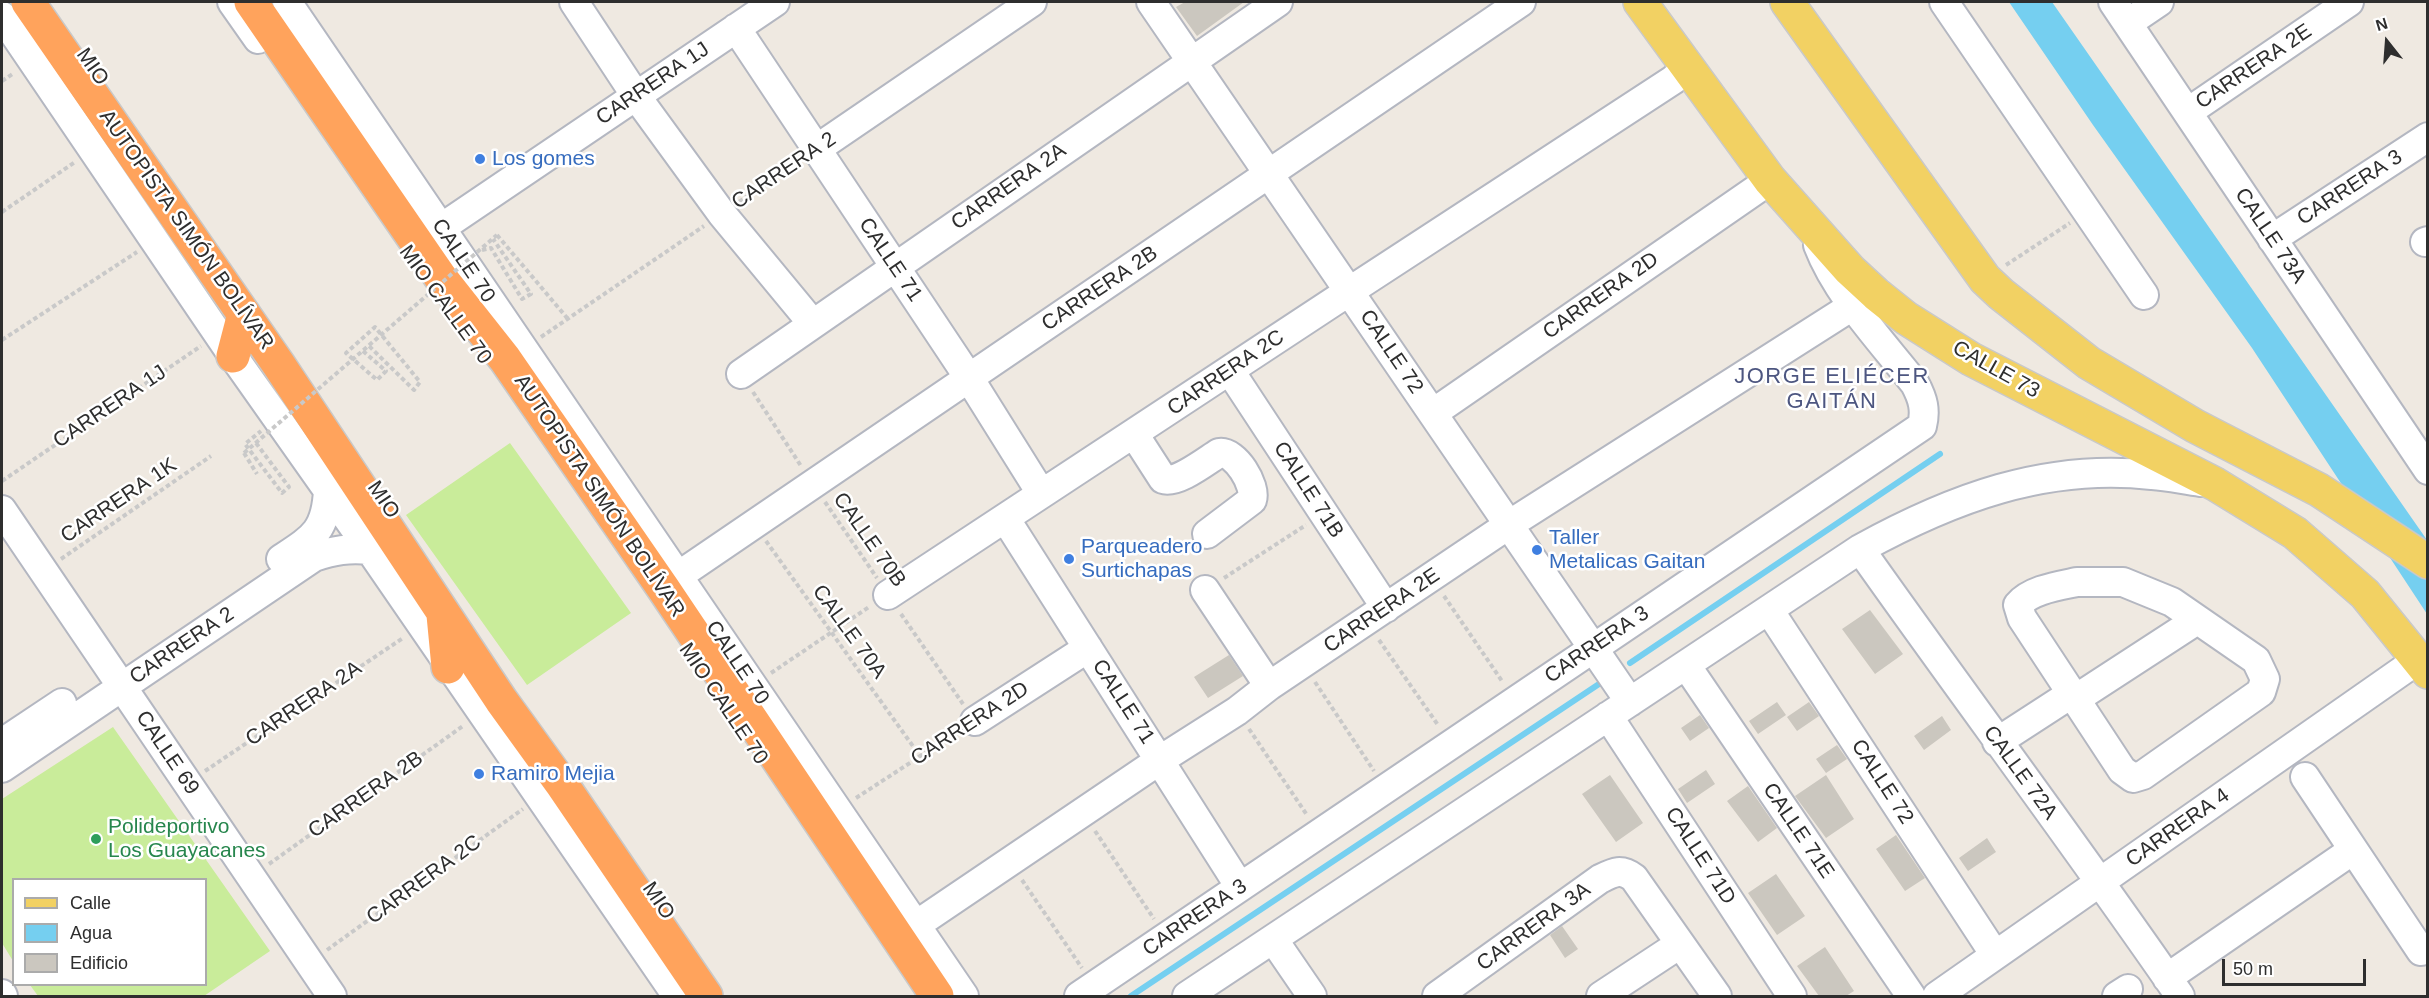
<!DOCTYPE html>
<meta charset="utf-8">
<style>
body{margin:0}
#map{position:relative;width:2429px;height:998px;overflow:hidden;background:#efe9e1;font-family:Arial,sans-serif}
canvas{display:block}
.frame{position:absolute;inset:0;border:3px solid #2e2e2e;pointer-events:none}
.legend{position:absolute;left:12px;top:878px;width:195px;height:108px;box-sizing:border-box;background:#fff;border:2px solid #ababab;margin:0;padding:8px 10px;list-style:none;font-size:18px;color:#2e2e2e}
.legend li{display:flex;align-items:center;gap:12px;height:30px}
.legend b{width:30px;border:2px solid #ababab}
.north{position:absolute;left:2357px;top:12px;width:60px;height:60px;-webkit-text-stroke:4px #fff;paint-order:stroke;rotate:343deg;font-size:16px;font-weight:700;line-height:24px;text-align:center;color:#2e2e2e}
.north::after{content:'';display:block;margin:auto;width:21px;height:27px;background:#2e2e2e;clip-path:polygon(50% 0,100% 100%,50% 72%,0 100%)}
.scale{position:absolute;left:2222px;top:959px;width:144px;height:27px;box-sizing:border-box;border:3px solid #2e2e2e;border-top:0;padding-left:8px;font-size:18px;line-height:21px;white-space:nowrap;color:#2e2e2e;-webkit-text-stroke:4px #fff;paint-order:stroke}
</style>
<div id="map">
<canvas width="2429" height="998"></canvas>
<div class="frame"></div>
<ul class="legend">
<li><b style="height:8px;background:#f2d163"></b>Calle</li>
<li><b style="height:16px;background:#75cff0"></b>Agua</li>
<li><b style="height:16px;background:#cbc7bf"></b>Edificio</li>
</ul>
<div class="north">N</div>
<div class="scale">50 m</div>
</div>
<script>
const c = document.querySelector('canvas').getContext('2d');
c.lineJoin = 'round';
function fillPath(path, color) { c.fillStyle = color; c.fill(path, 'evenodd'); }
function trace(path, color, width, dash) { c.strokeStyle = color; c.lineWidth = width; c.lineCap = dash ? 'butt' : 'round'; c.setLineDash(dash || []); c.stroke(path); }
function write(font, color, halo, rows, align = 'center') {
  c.font = font + ' Arial,sans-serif'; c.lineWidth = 5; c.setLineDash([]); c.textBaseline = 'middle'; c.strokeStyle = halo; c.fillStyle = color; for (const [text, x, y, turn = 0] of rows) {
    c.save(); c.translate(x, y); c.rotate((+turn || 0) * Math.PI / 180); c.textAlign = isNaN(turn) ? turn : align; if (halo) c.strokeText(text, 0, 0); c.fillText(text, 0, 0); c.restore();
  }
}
fillPath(new Path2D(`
 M 510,443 L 631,613 L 527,685 L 406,515 Z
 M 113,727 L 270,951 L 204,996 L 38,996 L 30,985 L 206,984 L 206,880 L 14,880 L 13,961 L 2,943 L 2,799 Z`), '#c9ec9a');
fillPath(new Path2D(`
 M 2009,2 L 2052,2 L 2427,540 L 2427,614 L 2252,348 L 2093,125 Z`), '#75cff0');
trace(new Path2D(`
 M 1630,663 L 1940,454
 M 1131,996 L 1599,684`), '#75cff0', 6);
fillPath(new Path2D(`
 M 1185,2 L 1244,2 L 1197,36 L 1176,7 Z
 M 1870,610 L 1903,654 L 1875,674 L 1842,629 Z
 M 1229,655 L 1243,676 L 1208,698 L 1194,677 Z
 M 1777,702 L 1786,715 L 1758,734 L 1749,721 Z
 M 1809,702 L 1819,716 L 1797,731 L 1787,717 Z
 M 1700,715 L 1709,728 L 1690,741 L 1681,728 Z
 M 1942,716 L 1951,730 L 1924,750 L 1914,736 Z
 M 1837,745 L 1847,759 L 1826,773 L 1816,759 Z
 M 1706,770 L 1715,784 L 1687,803 L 1678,789 Z
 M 1610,775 L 1643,823 L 1616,842 L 1582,794 Z
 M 1826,775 L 1854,819 L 1826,838 L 1795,796 Z
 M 1748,786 L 1777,828 L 1758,842 L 1727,801 Z
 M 1896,835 L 1925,878 L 1905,891 L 1876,849 Z
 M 1987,838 L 1996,852 L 1968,871 L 1959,858 Z
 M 1776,874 L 1805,916 L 1777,935 L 1748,893 Z
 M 1562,926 L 1578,949 L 1565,958 L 1550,935 Z
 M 1825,947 L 1854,991 L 1846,996 L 1819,996 L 1797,966 Z`), '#cbc7bf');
const minor = new Path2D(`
 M 232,2 L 258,39
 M 287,2 L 964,996
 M 574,2 L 636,96 L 722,214 L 813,324
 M 1151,2 L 1630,702
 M 1944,2 L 2144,295
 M 2113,2 L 2428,470
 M 2,16 L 233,356 L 370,550 L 677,996
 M 2128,23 L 2159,2
 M 736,28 L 969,378 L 1041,493
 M 2188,112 L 2349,2
 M 815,150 L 1032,2
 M 441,228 L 775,2
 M 2272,239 L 2428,137
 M 2425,242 L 2428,241
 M 1230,371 L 1386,608
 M 741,374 L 1278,2
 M 1433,413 L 1770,180
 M 1134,434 L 1163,479 C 1177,484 1206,461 1219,453 C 1235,450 1257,486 1252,500 L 1207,534
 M 2,510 L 332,996
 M 1005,518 L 1240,887
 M 1860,549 C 1966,699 2076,845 2180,996
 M 281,559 C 313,538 326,531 328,490
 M 678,576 L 1521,2
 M 2077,582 L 2123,582 L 2172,602 L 2256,660 L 2265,679 L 2261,692 L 2143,775 L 2133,778 L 2122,770 L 2022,618 L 2018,605 C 2030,590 2058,586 2077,582 Z
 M 1205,590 L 1269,686
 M 888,595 C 1150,423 1410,250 1673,80 L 1687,68
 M 1769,610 L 1995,955
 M 1686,665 L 1911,996
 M 2074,700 L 2197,620
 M 1608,716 L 1792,996
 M 975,721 L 1088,648
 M 1997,742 L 2071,694
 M 2,743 L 62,703
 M 2,768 L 314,557 C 334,550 349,548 370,550
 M 2305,777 L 2421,951
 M 916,925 L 1160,760 L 1237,711 L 1269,686 L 1510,524 L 1854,305
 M 1273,939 L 1312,996
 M 2167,978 L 2353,850
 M 2,994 L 3,996
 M 1079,996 L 1922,426 C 1926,410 1923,399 1915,384 C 1883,343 1837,295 1818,245
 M 1187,996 L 1860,549 C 1951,499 2045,463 2152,475 C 2168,476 2185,480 2201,482
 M 1437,996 L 1600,879 C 1614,872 1621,868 1634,878 L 1717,996
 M 1601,996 L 1680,944
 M 1937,996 L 2419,659
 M 2117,996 L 2128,989`);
const major = new Path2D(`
 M 1640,2 L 1770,180 L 1850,270 L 1876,294 L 1906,318 L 1971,359 L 2215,484 L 2295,533 L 2365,594 L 2428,672
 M 1787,2 L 1985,279 L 2001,294 L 2089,363 L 2195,426 L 2319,490 L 2428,562`);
const highway = new Path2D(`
 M 28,2 L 279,365 L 501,700 L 561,783 L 706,996
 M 251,2 L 441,278 L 505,359 L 663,588 L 937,996
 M 233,356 L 244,314
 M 443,615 L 448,667`);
trace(minor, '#b4b7c1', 32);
trace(major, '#c9c9c9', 36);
trace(highway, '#c9c9c9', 36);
trace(new Path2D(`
 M 2,81 L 14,73
 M 739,202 L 798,162
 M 2,212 L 75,162
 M 497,235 L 568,319
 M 482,250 L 491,248 L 522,299 L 531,294 L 493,239
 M 2006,265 L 2070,223
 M 541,337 L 704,226
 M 2,340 L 137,252
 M 363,351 L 386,371 L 377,380 L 346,353 L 375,327 L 420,382 L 414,390 L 369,346
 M 753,392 L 801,466
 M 256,443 L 289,487 L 282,493 L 245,444 L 261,431
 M 244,453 L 257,474
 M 2,481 L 201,346
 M 825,502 L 877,578
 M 766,541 L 920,756
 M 61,559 L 211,456
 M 1224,578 L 1306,525
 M 1444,596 L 1502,681
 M 901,614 L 963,704
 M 1379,640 L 1438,725
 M 771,673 L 869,607
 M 1315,682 L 1374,771
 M 1249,729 L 1307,815
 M 205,771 L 403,638
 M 856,798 L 956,733
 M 1095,831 L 1154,919
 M 269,864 L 463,726
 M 1022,880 L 1082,968
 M 327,950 L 523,809`), '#c9c9c9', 4, [4.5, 3]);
trace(minor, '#fff', 28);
trace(major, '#f2d163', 33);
trace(highway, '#ffa35c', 33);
trace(new Path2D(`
 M 244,453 L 497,235`), '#c9c9c9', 4, [4.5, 3]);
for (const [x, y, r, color] of [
 [480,159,6,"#3f7fe0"],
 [1537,550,6,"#3f7fe0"],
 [1069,559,6,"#3f7fe0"],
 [479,774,6,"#3f7fe0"],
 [96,839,6,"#2e9e5b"]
]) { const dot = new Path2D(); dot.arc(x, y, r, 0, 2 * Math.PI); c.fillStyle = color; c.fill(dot); trace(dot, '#fff', 2); }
write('21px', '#2e2e2e', '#fff', [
 ["MIO",92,67,55],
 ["CARRERA 2E",2254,67,-34],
 ["CARRERA 1J",653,84,-34],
 ["CARRERA 2",784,171,-34],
 ["CARRERA 2A",1009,187,-35],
 ["CARRERA 3",2350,188,-33],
 ["AUTOPISTA SIMÓN BOLÍVAR",186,230,55],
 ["CALLE 73A",2270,236,56],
 ["CALLE 71",890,260,56],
 ["CALLE 70",463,261,56],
 ["CARRERA 2B",1100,289,-34],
 ["CARRERA 2D",1601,296,-35],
 ["MIO CALLE 70",445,305,54],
 ["CALLE 72",1391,352,56],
 ["CALLE 73",1996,370,29],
 ["CARRERA 2C",1226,373,-34],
 ["CARRERA 1J",110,407,-34],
 ["CALLE 71B",1308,490,57],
 ["AUTOPISTA SIMÓN BOLÍVAR",599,496,56],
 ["MIO",383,500,56],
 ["CARRERA 1K",119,501,-34],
 ["CALLE 70B",869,540,55],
 ["CARRERA 2E",1382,611,-34],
 ["CALLE 70A",849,632,54],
 ["CARRERA 3",1597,645,-34],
 ["CARRERA 2",182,646,-34],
 ["CALLE 70",737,663,56],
 ["CALLE 71",1123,702,57],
 ["CARRERA 2A",304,704,-34],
 ["MIO CALLE 70",723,704,56],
 ["CARRERA 2D",970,724,-33],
 ["CALLE 69",167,753,56],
 ["CALLE 72A",2020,773,54],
 ["CALLE 72",1882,782,57],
 ["CARRERA 2B",366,795,-35],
 ["CARRERA 4",2178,828,-35],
 ["CALLE 71E",1798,831,56],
 ["CALLE 71D",1700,856,57],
 ["CARRERA 2C",424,880,-36],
 ["MIO",658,901,56],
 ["CARRERA 3",1195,918,-34],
 ["CARRERA 3A",1534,927,-36]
]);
write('21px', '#366cbe', '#fff', [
 ["Los gomes",492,159],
 ["Taller",1549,538],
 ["Metalicas Gaitan",1549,562],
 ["Parqueadero",1081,547],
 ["Surtichapas",1081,571],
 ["Ramiro Mejia",491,774]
], 'left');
write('21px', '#27864d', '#fff', [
 ["Polideportivo",108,827],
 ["Los Guayacanes",108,851]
], 'left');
c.letterSpacing = '1.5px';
write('22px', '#4d5680', '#fff', [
 ["JORGE ELIÉCER",1832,377],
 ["GAITÁN",1832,402]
]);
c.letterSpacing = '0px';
</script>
